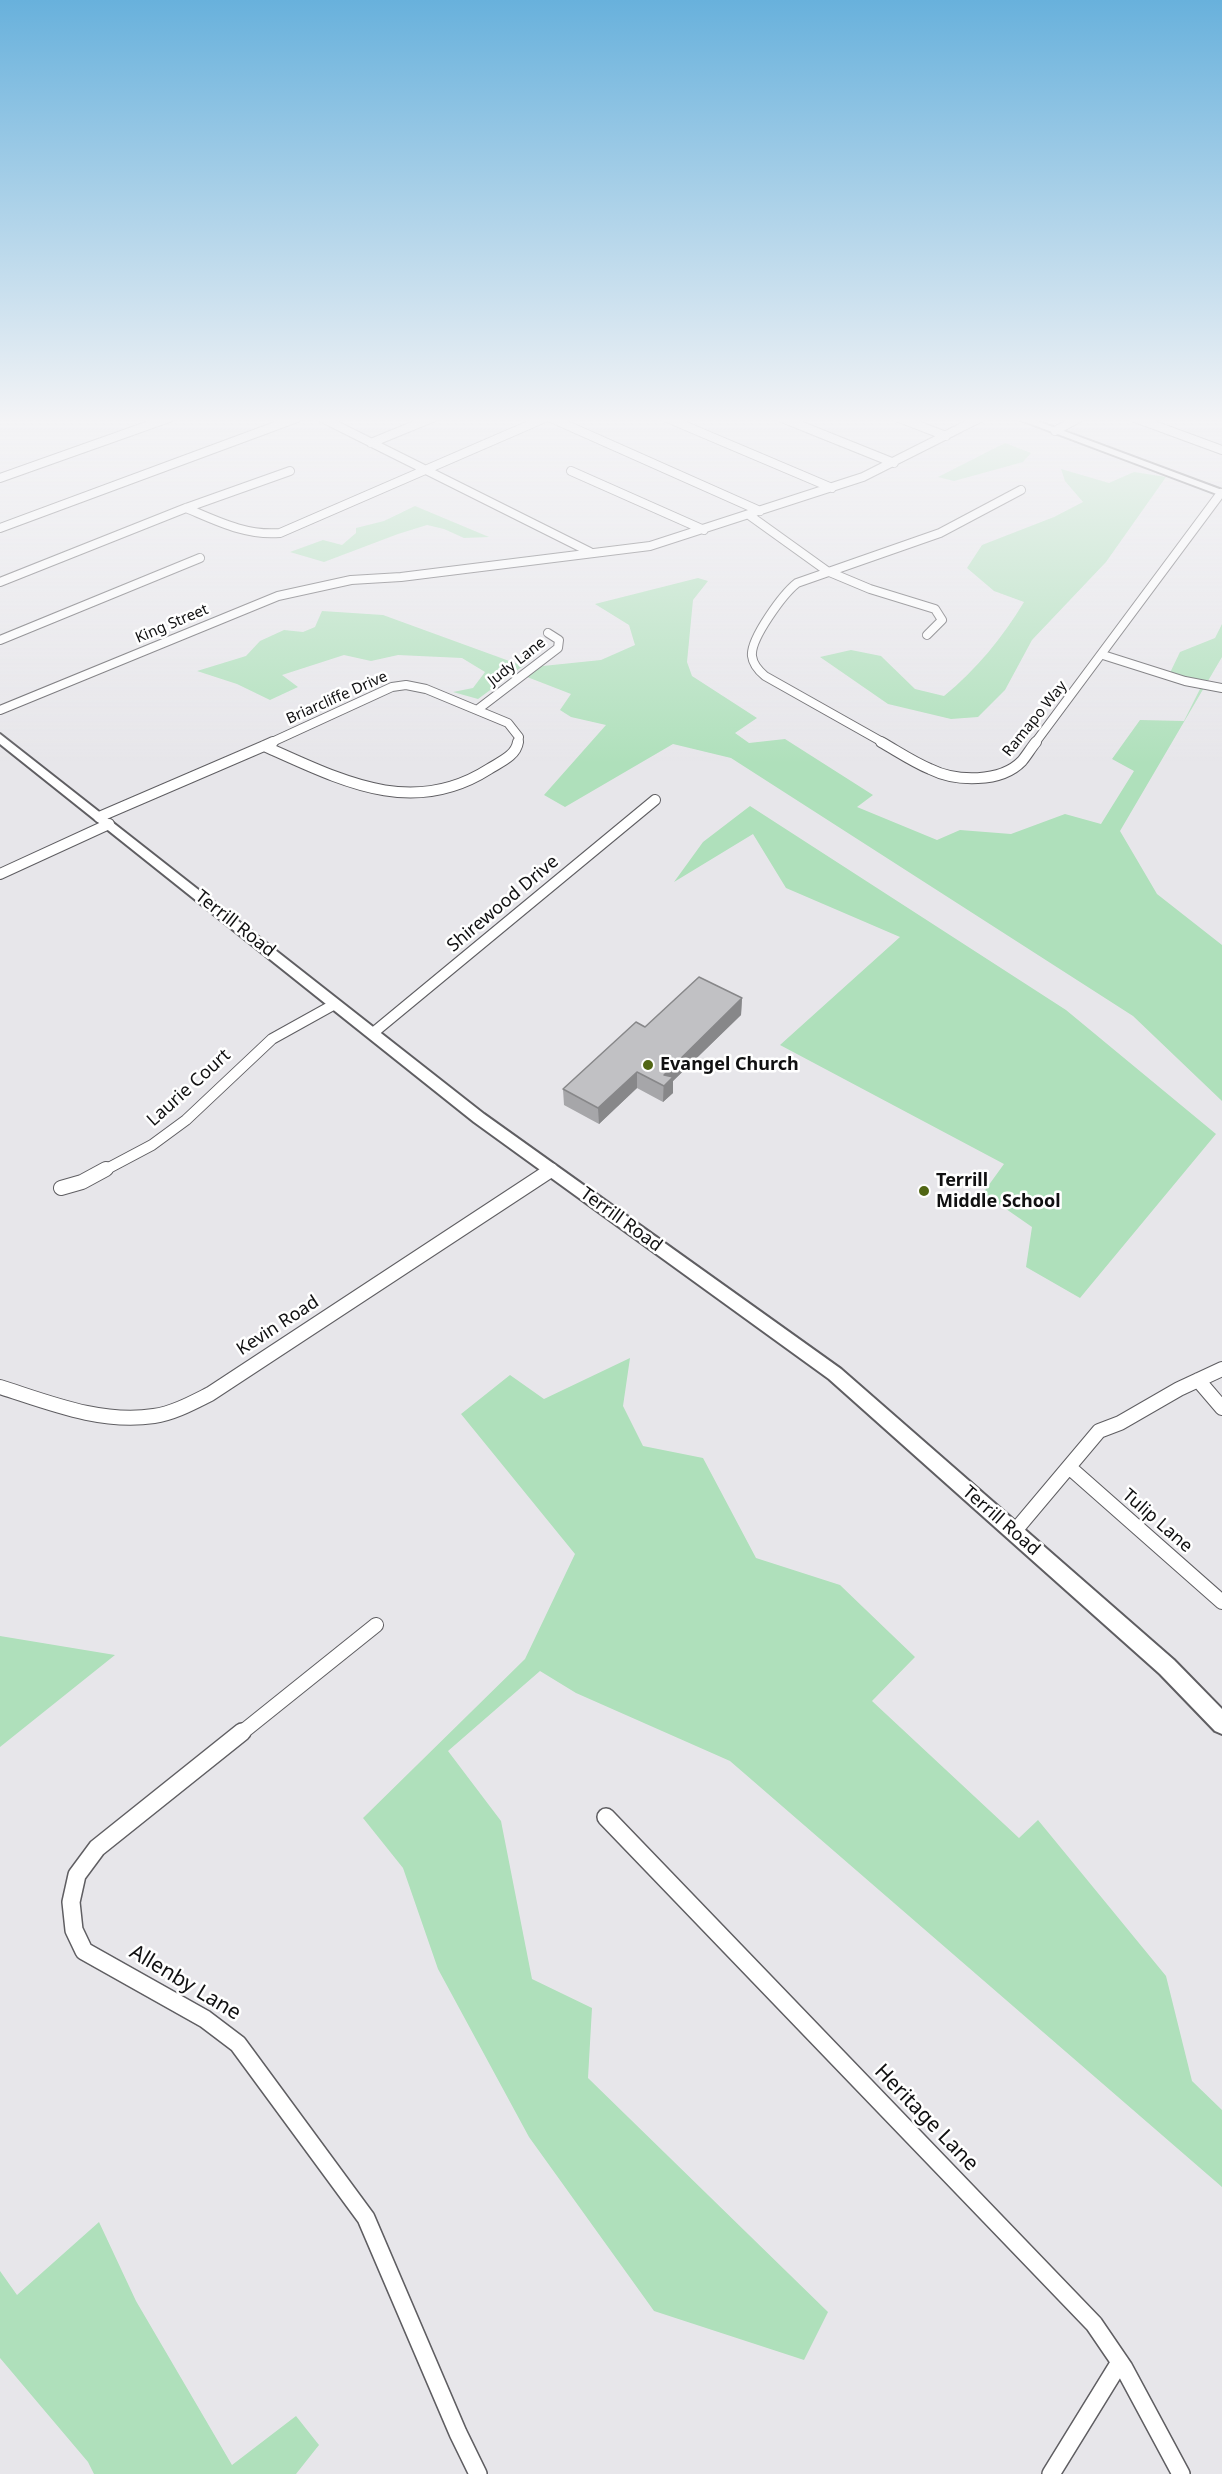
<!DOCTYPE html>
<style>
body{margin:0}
canvas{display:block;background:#e7e6ea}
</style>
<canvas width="1222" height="2474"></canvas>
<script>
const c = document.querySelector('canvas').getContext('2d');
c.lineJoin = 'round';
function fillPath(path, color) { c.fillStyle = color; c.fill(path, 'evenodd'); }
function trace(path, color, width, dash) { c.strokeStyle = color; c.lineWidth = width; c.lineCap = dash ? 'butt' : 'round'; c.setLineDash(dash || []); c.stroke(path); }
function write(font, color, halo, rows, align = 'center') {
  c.font = font + ' "Noto Sans",sans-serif'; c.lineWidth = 5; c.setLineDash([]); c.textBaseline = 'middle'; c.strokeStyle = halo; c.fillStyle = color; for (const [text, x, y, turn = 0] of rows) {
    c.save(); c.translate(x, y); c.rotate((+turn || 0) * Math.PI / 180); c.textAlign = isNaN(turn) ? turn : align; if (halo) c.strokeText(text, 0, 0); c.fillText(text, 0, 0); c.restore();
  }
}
fillPath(new Path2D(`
 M 1005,443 L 1031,453 L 1023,462 L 954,481 L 938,477 Z
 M 1061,469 L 1109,483 L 1134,472 L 1166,477 L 1106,562 L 1032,640 L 1005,690 L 978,717 L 951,719 L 888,704 L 820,657 L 851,650 L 881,656 L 915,689 L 944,696 C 976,670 1003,637 1024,602 L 994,591 L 967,568 L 982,545 L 1054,517 L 1083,502 L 1065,481 Z
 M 415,506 L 489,537 L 464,538 L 444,529 L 427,525 L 398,534 L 324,562 L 290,552 L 323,540 L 342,545 L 356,533 L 356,528 L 384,521 Z
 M 698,578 L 708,581 L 693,600 L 687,662 L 692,676 L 757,718 L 735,733 L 749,743 L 785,739 L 873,795 L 857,807 L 937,840 L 960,830 L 1011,834 L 1065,814 L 1101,824 L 1134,771 L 1112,759 L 1140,720 L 1184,721 L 1202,685 L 1168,677 L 1180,652 L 1215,638 L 1222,624 L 1222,657 L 1120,831 L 1157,894 L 1222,945 L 1222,1101 L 1133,1016 L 731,758 L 673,744 L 565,807 L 544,795 L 606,725 L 571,717 L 560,710 L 571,694 L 522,675 L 533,667 L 601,660 L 635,645 L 629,625 L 595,604 Z
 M 322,611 L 383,615 L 523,666 L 478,699 L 453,692 L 473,688 L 485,672 L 462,658 L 398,655 L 371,661 L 344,655 L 282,675 L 298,687 L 270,700 L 237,684 L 197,671 L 246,656 L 260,641 L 284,630 L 303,632 L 315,627 Z
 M 750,806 L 1066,1010 L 1216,1134 L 1080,1298 L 1026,1267 L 1032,1227 L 983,1193 L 1004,1164 L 780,1045 L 900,937 L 786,888 L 753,834 L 674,882 L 703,842 Z
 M 630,1358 L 623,1406 L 643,1446 L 703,1458 L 756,1558 L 840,1585 L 915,1657 L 872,1701 L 1019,1838 L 1038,1820 L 1166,1976 L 1192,2081 L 1222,2110 L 1222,2187 L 730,1761 L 576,1693 L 540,1671 L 448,1751 L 501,1821 L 532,1979 L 592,2008 L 588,2078 L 828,2312 L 804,2360 L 654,2311 L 529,2137 L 438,1969 L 403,1868 L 363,1818 L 525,1659 L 575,1554 L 461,1414 L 510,1375 L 544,1399 Z
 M 0,1636 L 115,1655 L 0,1747 Z
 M 99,2222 L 136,2301 L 232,2465 L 296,2416 L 319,2445 L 296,2474 L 94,2474 L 88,2462 L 0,2358 L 0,2271 L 17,2295 Z`), '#afe0bb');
const streetFar3 = new Path2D(`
 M 322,418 L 590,552
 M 551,418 L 760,511
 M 667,418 L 832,488
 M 782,418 L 894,463
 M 899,418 L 946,436
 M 1135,418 L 1222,450
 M 1055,431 L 1079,418
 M 371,443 L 432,418
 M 571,471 L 704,530
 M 0,478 L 169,418
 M 186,508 C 217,521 246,536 280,533 L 545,418
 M 749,515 L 827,571 L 870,589 L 935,609 L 942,620 L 927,635
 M 0,528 L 297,418
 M 0,582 L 186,508 L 290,471
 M 0,640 L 200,558
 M 1103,655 L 1185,681 L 1222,688
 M 0,710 L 278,596 L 351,580 L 401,577 L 650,546 L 863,477 L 980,418
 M 477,710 L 558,648 L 559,640 L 548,633
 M 270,743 L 392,687 L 406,685 L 426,689 L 508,723 L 519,737 L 518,743
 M 884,743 L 765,676 C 759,671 753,665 752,656 C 750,639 783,594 797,583 L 940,533 L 1021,490
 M 1035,743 L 1221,493`);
const streetFar2 = new Path2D(`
 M 881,742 C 897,751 913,762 930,769 C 956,782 1001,783 1022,761 C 1027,755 1031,748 1036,742
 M 264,746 C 339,779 411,819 489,769 C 500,762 516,756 518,742
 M 264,746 L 273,742
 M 99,817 L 264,746
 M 0,874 L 109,824
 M 373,1033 L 655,800
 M 103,1171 L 152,1145 L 186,1120 L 272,1039 L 335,1004`);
const streetFar1 = new Path2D(`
 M 61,1188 L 82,1182 L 106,1169
 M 1198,1380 L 1222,1408
 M 0,1387 C 50,1403 101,1424 154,1416 C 174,1413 192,1403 210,1394 L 551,1170
 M 1069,1467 L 1222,1602
 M 1014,1532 L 1099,1431 L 1120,1423 L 1179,1389 L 1222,1369
 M 240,1734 L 376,1625`);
const street = new Path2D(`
 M 242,1732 L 97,1848 L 77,1875 L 71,1902 L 74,1930 L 84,1951 L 205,2019 L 238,2044 L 366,2218 L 458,2433 L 478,2474
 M 606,1817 L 1094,2324 L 1124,2368 L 1181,2474
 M 1051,2474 L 1120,2362`);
const secondary = new Path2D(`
 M 1015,418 L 1029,418 L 1222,490 L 1222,496 Z
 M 0,734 L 484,1114 L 841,1369 L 1174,1660 L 1222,1709 L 1222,1734 L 1215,1731 L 1160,1674 L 829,1379 L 474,1122 L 0,744 Z`);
trace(streetFar3, '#5f5e62', 10);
trace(streetFar2, '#5f5e62', 12);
trace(streetFar1, '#5f5e62', 16);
trace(street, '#5f5e62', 20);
trace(secondary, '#5f5e62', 4);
trace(streetFar3, '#fff', 8);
trace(streetFar2, '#fff', 10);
trace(streetFar1, '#fff', 14);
trace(street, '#fff', 17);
fillPath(secondary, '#fff');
fillPath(new Path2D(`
 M 742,998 L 741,1015 L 673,1081 L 673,1093 L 663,1102 L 637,1088 L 599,1124 L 564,1105 L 563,1089 L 645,1027 Z`), '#a6a6a9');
fillPath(new Path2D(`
 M 742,998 L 741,1015 L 673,1081 L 673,1093 L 663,1102 L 664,1075 Z
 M 637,1072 L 637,1088 L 599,1124 L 598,1108 Z`), '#878789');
const building = new Path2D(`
 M 699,977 L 742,998 L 664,1075 L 673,1077 L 664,1086 L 637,1072 L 598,1108 L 563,1089 L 636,1022 L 645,1027 Z`);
fillPath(building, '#c1c1c4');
trace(building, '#878789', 1.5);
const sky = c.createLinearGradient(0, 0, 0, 764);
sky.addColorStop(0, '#68b1dc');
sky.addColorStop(0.55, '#f4f4f6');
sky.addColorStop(1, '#f4f4f600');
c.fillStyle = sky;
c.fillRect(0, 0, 1222, 764);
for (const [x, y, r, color] of [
 [648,1065,6,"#516614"],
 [924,1191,6,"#516614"]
]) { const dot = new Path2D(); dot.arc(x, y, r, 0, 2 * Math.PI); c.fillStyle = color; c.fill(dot); trace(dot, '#fff', 2); }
write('15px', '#101011', '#fff', [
 ["King Street",172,624,-23],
 ["Judy Lane",517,662,-38],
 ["Briarcliffe Drive",337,698,-24],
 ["Ramapo Way",1035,719,-51]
]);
write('18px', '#101011', '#fff', [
 ["Shirewood Drive",503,904,-40],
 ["Terrill Road",235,924,38],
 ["Laurie Court",189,1088,-42],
 ["Terrill Road",621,1220,36],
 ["Kevin Road",278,1326,-33],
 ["Terrill Road",1001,1521,41],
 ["Tulip Lane",1157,1521,41]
]);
write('bold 18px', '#101011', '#fff', [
 ["Evangel Church",660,1065],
 ["Terrill",936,1181],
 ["Middle School",936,1202]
], 'left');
write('21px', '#101011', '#fff', [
 ["Allenby Lane",185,1983,31],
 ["Heritage Lane",926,2118,46]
]);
</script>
